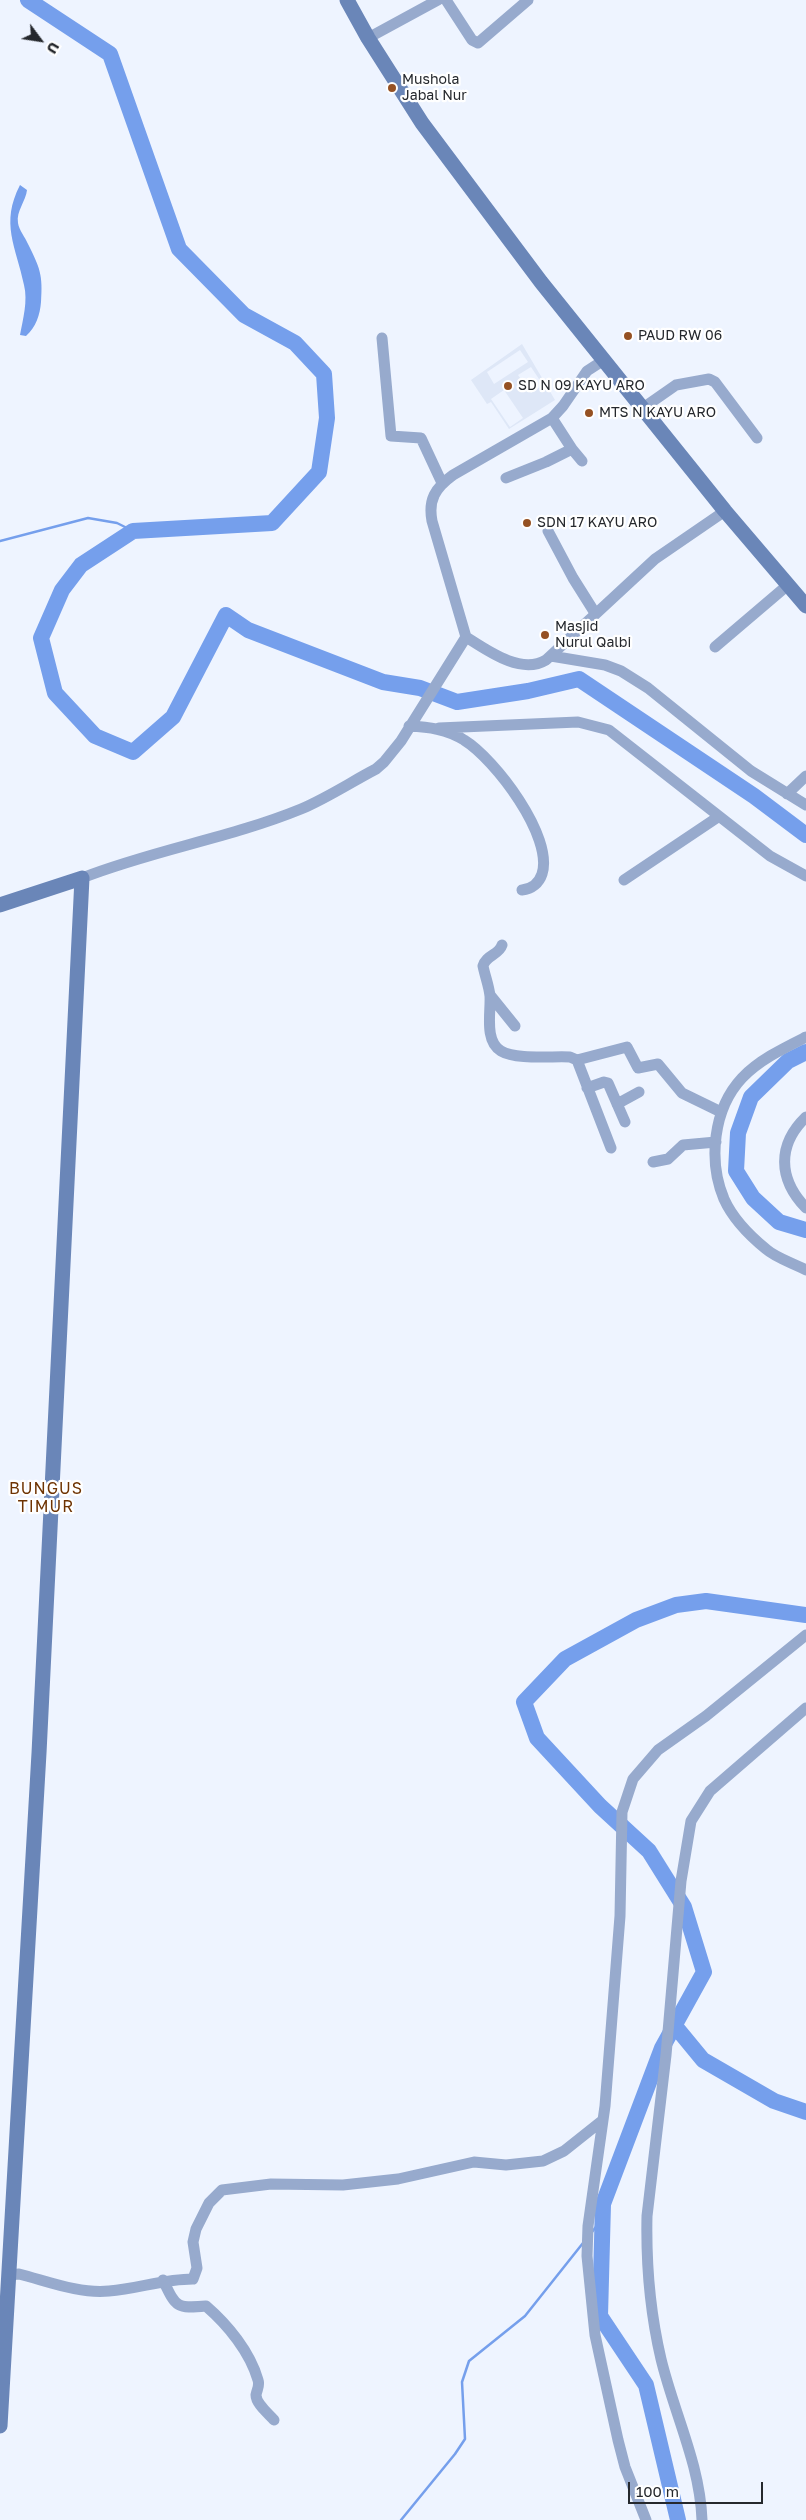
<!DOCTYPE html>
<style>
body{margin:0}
#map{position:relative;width:806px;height:2520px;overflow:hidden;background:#eef4ff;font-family:"Golos Text",sans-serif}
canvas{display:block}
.north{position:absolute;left:15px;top:15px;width:50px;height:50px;-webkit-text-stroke:4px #fff;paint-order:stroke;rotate:121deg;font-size:14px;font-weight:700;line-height:20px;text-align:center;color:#25282d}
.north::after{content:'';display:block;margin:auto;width:18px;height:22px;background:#25282d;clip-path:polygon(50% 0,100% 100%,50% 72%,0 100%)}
.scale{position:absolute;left:628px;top:2482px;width:135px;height:22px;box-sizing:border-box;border:2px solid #25282d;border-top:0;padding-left:6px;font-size:15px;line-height:18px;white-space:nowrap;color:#25282d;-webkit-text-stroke:4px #fff;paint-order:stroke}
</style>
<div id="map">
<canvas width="806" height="2520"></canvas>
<div class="north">U</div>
<div class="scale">100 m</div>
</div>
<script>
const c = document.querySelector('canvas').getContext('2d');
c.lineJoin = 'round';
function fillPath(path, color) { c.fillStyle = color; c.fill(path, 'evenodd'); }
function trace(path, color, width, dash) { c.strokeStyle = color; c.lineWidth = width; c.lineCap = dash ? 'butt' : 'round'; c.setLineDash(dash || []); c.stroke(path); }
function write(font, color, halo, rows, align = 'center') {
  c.font = font + ' "Golos Text",sans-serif'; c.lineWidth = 4.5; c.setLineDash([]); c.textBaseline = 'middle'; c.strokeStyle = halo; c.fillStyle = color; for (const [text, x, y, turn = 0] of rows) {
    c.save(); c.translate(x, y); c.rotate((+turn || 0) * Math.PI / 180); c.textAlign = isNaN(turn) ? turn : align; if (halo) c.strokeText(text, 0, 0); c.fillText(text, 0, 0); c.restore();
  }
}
fillPath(new Path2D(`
 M 522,344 L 555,400 L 509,429 L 491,402 L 487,404 L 471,380 ZM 520,350 L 528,362 L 494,384 L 487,372 ZM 531,367 L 543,385 L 531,393 L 518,375 ZM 504,390 L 523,418 L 510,427 L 491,399 Z`), '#dee7f7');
fillPath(new Path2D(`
 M 20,185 L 27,190 C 26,201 16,211 18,223 C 19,230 25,237 28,244 C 40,268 43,275 41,302 C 40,315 36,327 26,336 L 20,335 C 23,319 28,301 24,285 C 16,246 0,224 20,185 Z`), '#759fec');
trace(new Path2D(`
 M 0,541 L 88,518 L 117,523 L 133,531
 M 592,2232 L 602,2219
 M 401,2520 L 455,2454 L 465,2439 L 462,2382 L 469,2361 L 525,2316 L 583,2243`), '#759fec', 2.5);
trace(new Path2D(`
 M 28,0 L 110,54 L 179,249 L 244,315 L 295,343 L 324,374 L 327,418 L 319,472 L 272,523 L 133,531 L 81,565 L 62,590 L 41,638 L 55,693 L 95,736 L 133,752 L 173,717 L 226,615 L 248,630 L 383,682 L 420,688 L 457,702 L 528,691 L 579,679 L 754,796 L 806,835
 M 806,1052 L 788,1061 L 751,1097 L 738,1133 L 736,1171 L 753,1198 L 779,1222 L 806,1230
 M 675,2026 L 703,2060 L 774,2101 L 806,2112
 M 678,2520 L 646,2385 L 600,2316 L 603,2204 L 662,2048 L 704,1972 L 684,1907 L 649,1851 L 600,1806 L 537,1738 L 524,1702 L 565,1659 L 636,1620 L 676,1605 L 706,1601 L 806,1615`), '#759fec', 16);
trace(new Path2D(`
 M 446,0 L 472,40 L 478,43 L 528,0
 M 368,38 L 438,0
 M 382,338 L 391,436 L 421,438 L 442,483
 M 604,360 L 587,371 L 563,406 L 552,418 L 453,475 C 435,488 428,500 432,521 L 466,637 C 488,651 521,675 546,660 L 655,559 L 725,511
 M 643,408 L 676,385 L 709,379 L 715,382 L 757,438
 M 572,449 L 582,461
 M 506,478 L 546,462 L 572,449 L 552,418
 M 548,531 L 573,578 L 595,613
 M 715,647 L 789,584
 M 551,656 L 605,665 L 621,671 L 648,688 L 751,771 L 806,805
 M 409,726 C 428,727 447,729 464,740 C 495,759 554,837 542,874 C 539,883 532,889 522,890
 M 439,728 L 578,722 L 609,730 L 770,856 L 806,876
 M 787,794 L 806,776
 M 82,878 C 153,850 230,838 301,809 C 327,798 351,782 376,769 L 384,762 L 401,741 L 466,637
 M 624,880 L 718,817
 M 502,945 C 499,955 486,955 483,966 C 485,976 489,986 490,996 C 491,1012 484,1041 501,1051 C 516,1060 552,1056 570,1057 L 577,1060 L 611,1148
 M 490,995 L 515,1026
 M 806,1037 C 784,1048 759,1060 742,1078 C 713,1109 708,1161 724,1199 C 733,1219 750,1236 766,1249 C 776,1258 793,1263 806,1270
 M 577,1060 L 627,1047 L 638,1068 L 658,1064 L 682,1093 L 721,1112
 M 587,1088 L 604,1082 L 608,1083 L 625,1122
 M 617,1104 L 639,1092
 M 806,1117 C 777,1145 778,1179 806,1208
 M 653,1162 L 668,1159 L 683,1145 L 716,1142
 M 9,2275 L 19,2274 C 47,2281 79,2294 109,2291 C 138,2289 163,2279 193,2279 L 197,2268 L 193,2242 L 196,2229 L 209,2203 L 222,2190 L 271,2184 L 343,2185 L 398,2179 L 474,2162 L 506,2165 L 543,2161 L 564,2151 L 603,2120
 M 163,2280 C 176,2307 176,2309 206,2306 C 228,2325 250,2352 258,2380 C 260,2386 257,2389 256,2395 C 256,2404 269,2414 274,2420
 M 646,2520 L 625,2467 L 618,2440 L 595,2335 L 587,2256 L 588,2226 L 605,2106 L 620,1916 L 622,1812 L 633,1779 L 658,1750 L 706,1716 L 806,1635
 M 702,2520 C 700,2464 674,2413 661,2359 C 650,2312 646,2263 647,2216 L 666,2055 L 681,1881 L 691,1821 L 710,1791 L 806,1708`), '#97aacd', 11);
trace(new Path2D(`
 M 347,0 L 368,38 L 422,123 L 541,282 L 725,511 L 806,606
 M 0,905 L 82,878 L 39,1753 L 0,2426`), '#6a86b8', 15);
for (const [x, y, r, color] of [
 [392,88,5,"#955123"],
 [628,336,5,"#955123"],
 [508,386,5,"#955123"],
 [589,413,5,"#955123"],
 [527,523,5,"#955123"],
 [545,635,5,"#955123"]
]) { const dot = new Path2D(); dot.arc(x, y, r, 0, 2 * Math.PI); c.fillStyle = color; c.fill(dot); trace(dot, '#fff', 2); }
write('14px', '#25282d', '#fff', [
 ["Mushola",402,80],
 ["Jabal Nur",402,96],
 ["PAUD RW 06",638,336],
 ["SD N 09 KAYU ARO",518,386],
 ["MTS N KAYU ARO",599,413],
 ["SDN 17 KAYU ARO",537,523],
 ["Masjid",555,627],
 ["Nurul Qalbi",555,643]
], 'left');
c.letterSpacing = '1px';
write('16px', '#6e3302', '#fff', [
 ["BUNGUS",46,1489],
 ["TIMUR",46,1507]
]);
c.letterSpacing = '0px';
</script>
